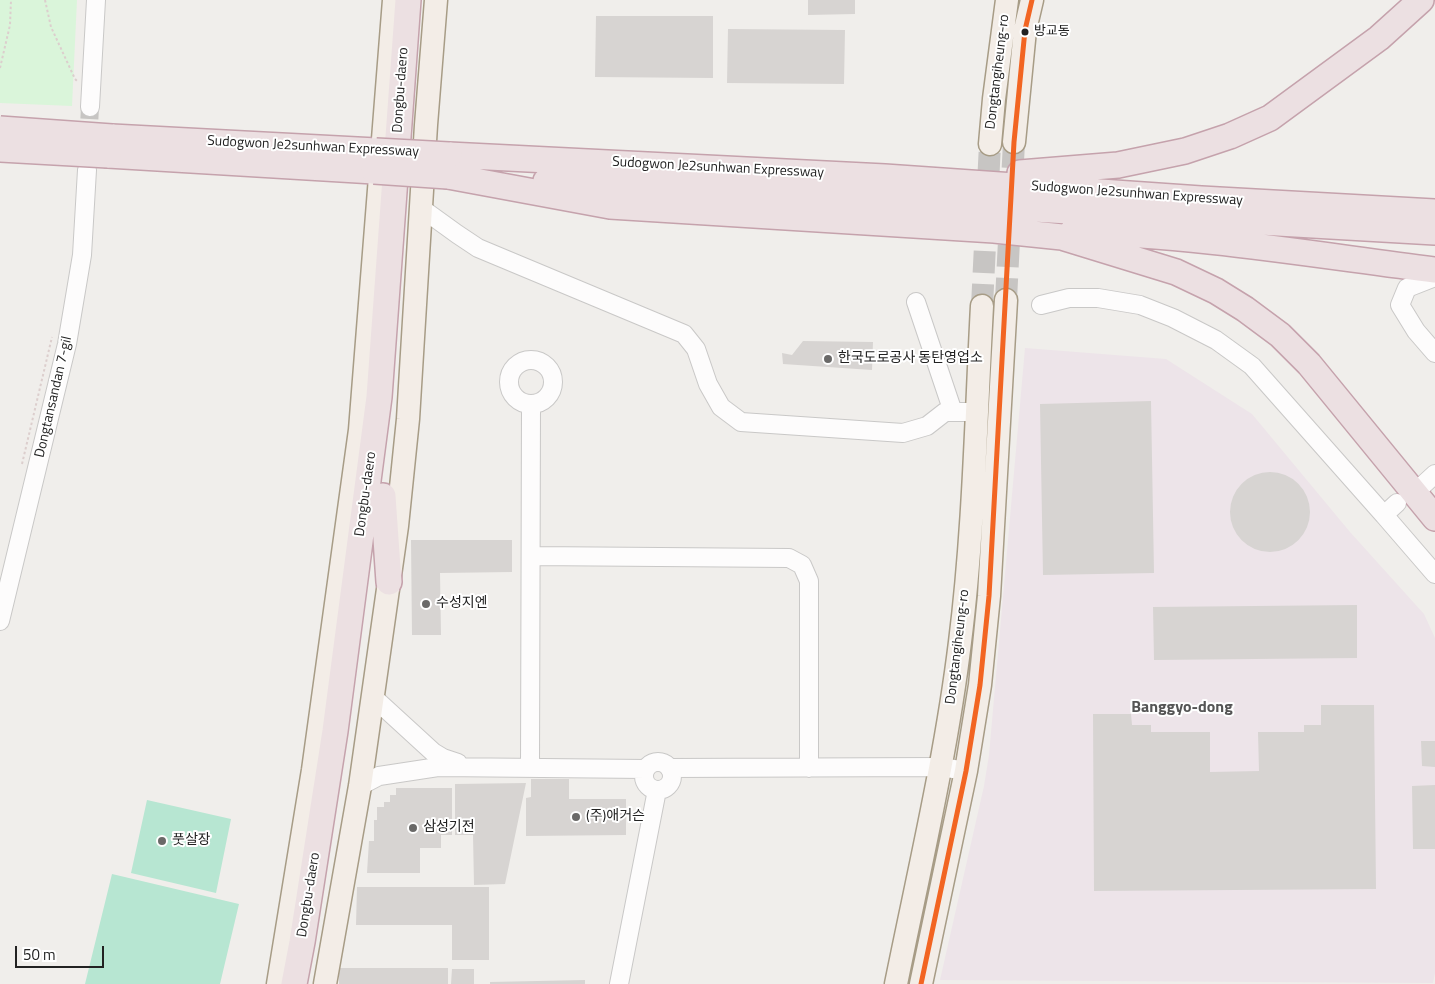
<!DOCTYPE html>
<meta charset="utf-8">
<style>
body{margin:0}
#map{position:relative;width:1435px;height:984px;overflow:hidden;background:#f0eeeb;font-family:"Titillium Web",sans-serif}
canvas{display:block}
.scale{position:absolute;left:15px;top:946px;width:89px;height:22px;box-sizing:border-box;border:2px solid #222;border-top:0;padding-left:6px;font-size:15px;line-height:18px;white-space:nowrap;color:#222;-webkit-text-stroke:4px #fff;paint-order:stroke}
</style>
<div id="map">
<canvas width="1435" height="984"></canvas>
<div class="scale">50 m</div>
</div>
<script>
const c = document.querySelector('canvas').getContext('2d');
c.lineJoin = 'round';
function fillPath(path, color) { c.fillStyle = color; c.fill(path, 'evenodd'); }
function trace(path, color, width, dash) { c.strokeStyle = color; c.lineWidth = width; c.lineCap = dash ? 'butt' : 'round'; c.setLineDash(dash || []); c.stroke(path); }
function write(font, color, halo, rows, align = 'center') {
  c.font = font + ' "Titillium Web","Noto Sans KR",sans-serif'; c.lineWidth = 4; c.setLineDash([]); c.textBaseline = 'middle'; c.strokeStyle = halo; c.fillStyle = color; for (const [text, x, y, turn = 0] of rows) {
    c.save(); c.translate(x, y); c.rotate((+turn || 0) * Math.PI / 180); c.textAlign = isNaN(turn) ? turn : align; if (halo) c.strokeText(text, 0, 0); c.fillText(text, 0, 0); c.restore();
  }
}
fillPath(new Path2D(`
 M 1025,348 L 1166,359 L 1252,414 L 1350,532 L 1424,614 L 1435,638 L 1435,973 L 1433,983 L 940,980 L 984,786 L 989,755 Z`), '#ede4e9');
fillPath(new Path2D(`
 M 0,0 L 77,0 L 72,106 L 0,103 Z`), '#daf5da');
fillPath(new Path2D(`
 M 147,800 L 231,819 L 216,893 L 131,873 Z
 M 112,874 L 239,904 L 220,984 L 85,984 Z`), '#b7e6d2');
fillPath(new Path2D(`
 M 808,0 L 855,0 L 855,14 L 808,15 Z
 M 596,16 L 713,16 L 713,78 L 595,77 Z
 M 728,29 L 845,30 L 844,84 L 727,83 Z
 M 803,341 L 873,342 L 872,370 L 783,364 L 782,353 L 792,355 Z
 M 1151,401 L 1154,573 L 1043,575 L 1040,404 Z
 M1230 512a40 40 0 1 1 80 0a40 40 0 1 1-80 0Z
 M 411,540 L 512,540 L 512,572 L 440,573 L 441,635 L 412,635 Z
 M 1357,605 L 1357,658 L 1154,660 L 1153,607 Z
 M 1321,705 L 1374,705 L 1376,889 L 1094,891 L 1093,714 L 1131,714 L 1132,725 L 1151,725 L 1151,732 L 1210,732 L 1210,772 L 1259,771 L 1258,732 L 1304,732 L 1304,725 L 1321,725 Z
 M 1421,741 L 1435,741 L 1435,767 L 1422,766 Z
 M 531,779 L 569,779 L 569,799 L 626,799 L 626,835 L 526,836 L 526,798 L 531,797 Z
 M 526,783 L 505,884 L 474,885 L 473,835 L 455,835 L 455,784 Z
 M 1435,785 L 1435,849 L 1413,849 L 1412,786 Z
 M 396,788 L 452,788 L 452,835 L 441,835 L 441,848 L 420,848 L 420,873 L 367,873 L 369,841 L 374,841 L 374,820 L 377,820 L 377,807 L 384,807 L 384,802 L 390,802 L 390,795 L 396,795 Z
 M 357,887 L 489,887 L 489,960 L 452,960 L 452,925 L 356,925 Z
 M 339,968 L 448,968 L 448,984 L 339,984 Z
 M 452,969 L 474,969 L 474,984 L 451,984 Z
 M 585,980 L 585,984 L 490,984 L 490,982 Z`), '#d7d4d2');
trace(new Path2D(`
 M 88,146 L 90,107`), '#c7c5c3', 18, [18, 9]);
trace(new Path2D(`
 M 1006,300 L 1014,142
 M 982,306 L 990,144`), '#c7c5c3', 22, [22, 11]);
const minor = new Path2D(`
 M 90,107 L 96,0
 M 421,208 L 457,234 L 478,248 L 684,334 L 696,349 L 708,384 L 721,407 L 741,422 L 903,433 L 927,426 L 945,412 L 977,412
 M 1435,277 L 1407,288 L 1400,305 L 1416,331 L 1435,353
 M 916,302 L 953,412
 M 1041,305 L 1069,298 L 1098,298 L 1140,305 L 1173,318 L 1216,340 L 1252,366 L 1384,515
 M509 382a22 22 0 1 1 44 0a22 22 0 1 1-44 0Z
 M 1423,485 L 1435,474
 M 1397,503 L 1384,515 L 1435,574
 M 531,556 L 789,558 L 802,565 L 809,581 L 809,768
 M 0,621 L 67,344 L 82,255 L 87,170
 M 374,698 L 433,752 L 443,758 L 458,763
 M644 776a14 14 0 1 1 28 0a14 14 0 1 1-28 0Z
 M 530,768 L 531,404
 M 669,768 L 941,767 L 966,771
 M 360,786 L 379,776 L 438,767 L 646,769
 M 619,984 L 657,790`);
const major = new Path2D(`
 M 1014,142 L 1025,30 L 1032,0
 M 990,144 L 994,99 L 1007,0
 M 278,984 L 313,770 L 360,430 L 394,0
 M 325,984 L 360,786 L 397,526 L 408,419 L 426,125 L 436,0
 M 896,984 C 919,870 946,757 960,642 C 974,531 976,418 982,306
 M 921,984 L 966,771 L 980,685 L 989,596 L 1006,300`);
const highway = new Path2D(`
 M 112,137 L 376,151
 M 108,155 L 374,171
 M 449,155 L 885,177 L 1201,199 L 1435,212
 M 1020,173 L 1118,165 L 1185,151 L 1230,136 L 1270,118 L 1379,38 L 1421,0
 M 448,176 L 610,206 L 994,230 L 1062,237 L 1176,272 L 1216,291 L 1245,309 L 1280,335 L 1309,364 L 1435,518
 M 546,181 L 1435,232
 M 1072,232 C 1193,234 1315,255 1435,270
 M 383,496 L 389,582
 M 294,984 L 302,942 L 335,731 L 379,397 L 408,0`);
trace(minor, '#c9c8c7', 20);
trace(major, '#a79c86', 25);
trace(highway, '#c5a2ac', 28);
trace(new Path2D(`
 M 45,0 L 51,27 L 75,79 L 77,81
 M 0,68 L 10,25 L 11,0
 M 22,464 L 52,337`), '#dccecd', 2, [2.5, 2.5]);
trace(minor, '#fdfcfc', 18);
trace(major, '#f3ede7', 22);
trace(highway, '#ece0e2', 25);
const highwayBridge = new Path2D(`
 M 0,129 L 112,137
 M 0,149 L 108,155
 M 376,151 L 449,155
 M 374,171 L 448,176`);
trace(highwayBridge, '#c5a2ac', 28, []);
trace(highwayBridge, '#ece0e2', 25);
trace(new Path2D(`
 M 921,984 L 966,771 L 980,685 L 989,596 L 1014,142 L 1025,30 L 1032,0`), '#f26522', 5);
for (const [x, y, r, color] of [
 [1025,32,4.5,"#222"],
 [828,359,5,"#6a6968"],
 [426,604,5,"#6a6968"],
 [576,817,5,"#6a6968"],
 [413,828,5,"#6a6968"],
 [162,841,5,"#6a6968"]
]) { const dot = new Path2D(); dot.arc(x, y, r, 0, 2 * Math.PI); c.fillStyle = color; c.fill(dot); trace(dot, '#fff', 2); }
write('13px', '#222', '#fff', [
 ["방교동",1034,32]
], 'left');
write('14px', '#222', '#fff', [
 ["Dongtangiheung-ro",998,72,-83],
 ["Dongbu-daero",401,90,-86],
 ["Sudogwon Je2sunhwan Expressway",313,147,3],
 ["Sudogwon Je2sunhwan Expressway",718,168,3],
 ["Sudogwon Je2sunhwan Expressway",1137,194,4],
 ["Dongtansandan 7-gil",54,397,-77],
 ["Dongbu-daero",366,494,-82],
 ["Dongtangiheung-ro",958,647,-83],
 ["Dongbu-daero",309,895,-81]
]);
write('14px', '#222', '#fff', [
 ["한국도로공사 동탄영업소",838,359],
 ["수성지엔",436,604],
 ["(주)애거슨",586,817],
 ["삼성기전",423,828],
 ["풋살장",172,841]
], 'left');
write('bold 16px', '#555', '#fff', [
 ["Banggyo-dong",1182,708]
]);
</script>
